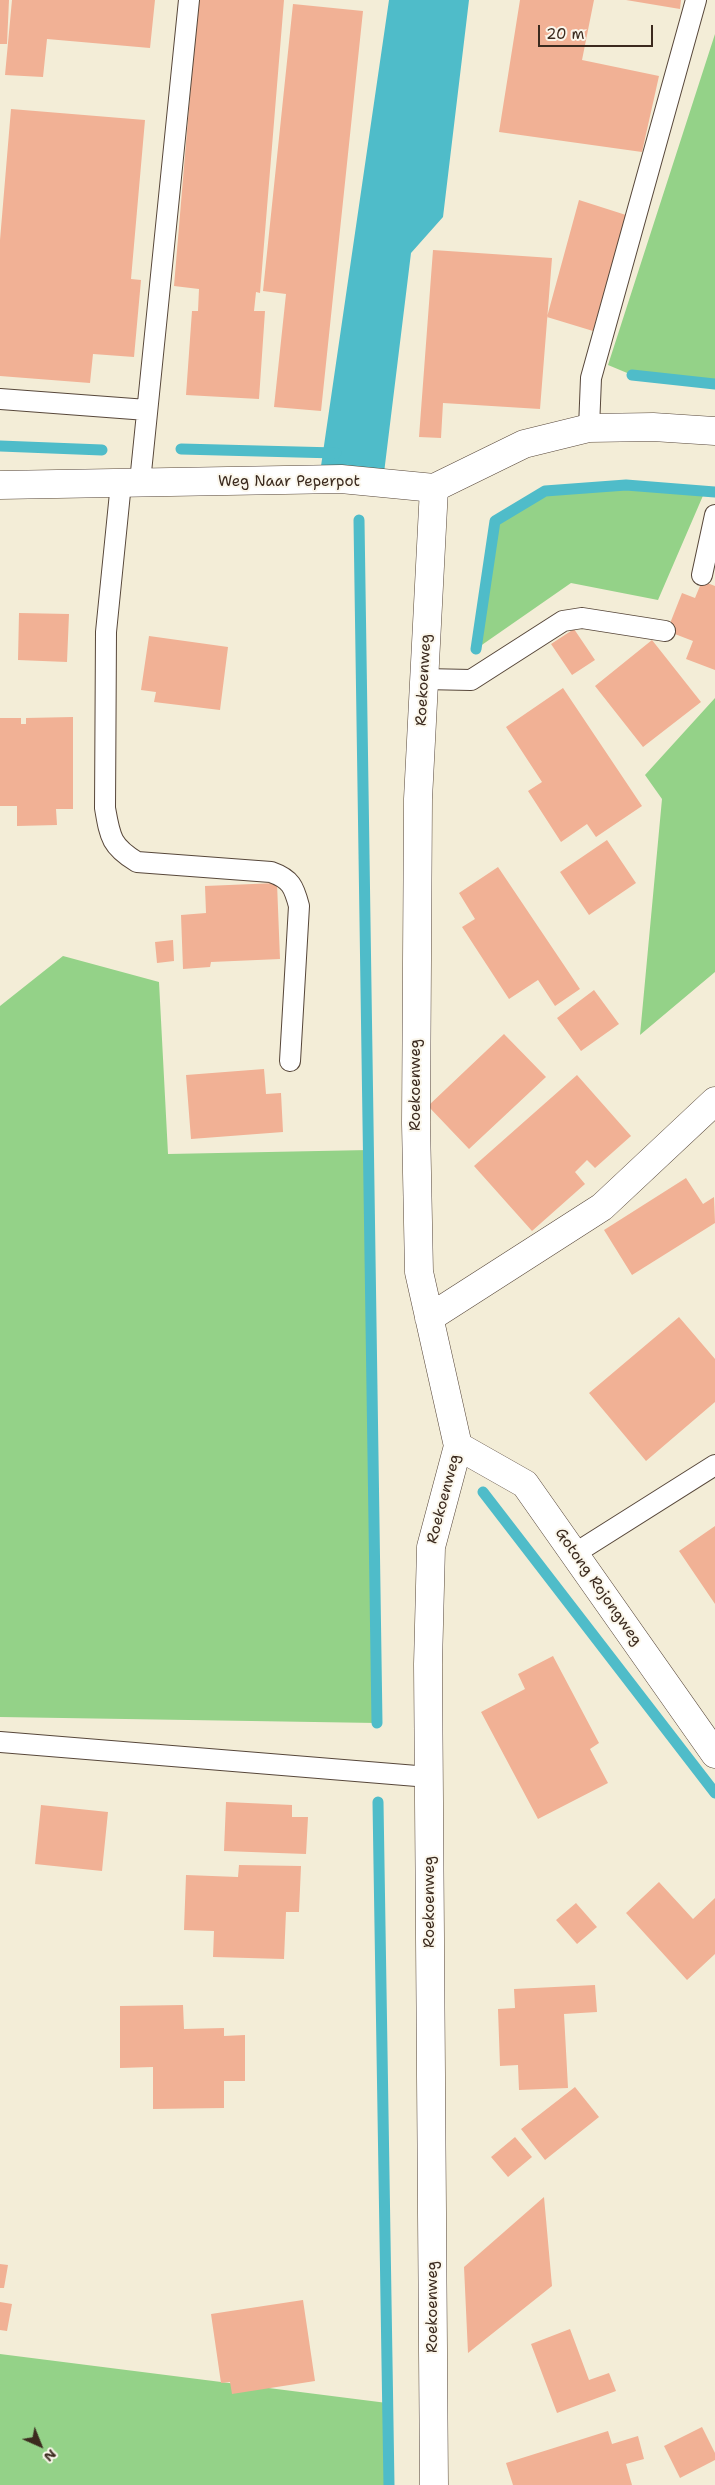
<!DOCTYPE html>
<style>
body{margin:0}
#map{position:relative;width:715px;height:2485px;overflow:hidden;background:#f3edd7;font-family:"Shantell Sans",sans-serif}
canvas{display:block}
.north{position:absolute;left:15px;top:2420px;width:50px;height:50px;-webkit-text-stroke:4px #fbf7ec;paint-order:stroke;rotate:136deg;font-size:14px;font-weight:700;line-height:20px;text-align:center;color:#3b2a1e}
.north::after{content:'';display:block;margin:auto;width:18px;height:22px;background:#3b2a1e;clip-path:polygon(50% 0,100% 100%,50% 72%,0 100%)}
.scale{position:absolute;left:538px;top:25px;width:115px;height:22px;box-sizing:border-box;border:2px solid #3b2a1e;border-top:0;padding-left:6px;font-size:15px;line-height:18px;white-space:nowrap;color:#3b2a1e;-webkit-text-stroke:4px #fbf7ec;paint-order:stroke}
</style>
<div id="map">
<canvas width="715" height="2485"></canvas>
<div class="north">N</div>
<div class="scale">20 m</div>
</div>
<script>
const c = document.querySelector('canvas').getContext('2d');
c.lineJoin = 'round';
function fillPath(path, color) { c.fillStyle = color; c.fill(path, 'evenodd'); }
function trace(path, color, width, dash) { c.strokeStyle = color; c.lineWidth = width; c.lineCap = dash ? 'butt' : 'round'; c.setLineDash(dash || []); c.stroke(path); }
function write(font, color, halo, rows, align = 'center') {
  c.font = font + ' "Shantell Sans",sans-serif'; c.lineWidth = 4; c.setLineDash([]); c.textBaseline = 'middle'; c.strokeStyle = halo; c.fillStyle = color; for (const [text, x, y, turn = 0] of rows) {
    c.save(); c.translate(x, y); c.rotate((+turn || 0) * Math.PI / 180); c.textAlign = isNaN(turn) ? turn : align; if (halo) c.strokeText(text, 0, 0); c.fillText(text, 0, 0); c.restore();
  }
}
fillPath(new Path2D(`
 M 715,34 L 715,384 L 632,375 L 608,365 Z
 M 626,485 L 705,491 L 658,600 L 571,583 L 476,649 L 495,521 L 545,491 Z
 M 715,698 L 715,972 L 640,1035 L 662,799 L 645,775 Z
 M 63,956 L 159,982 L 168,1154 L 369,1150 L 377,1723 L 0,1717 L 0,1006 Z
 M 0,2354 L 387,2403 L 389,2485 L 0,2485 Z`), '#94d288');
fillPath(new Path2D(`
 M 389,0 L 469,0 L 443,217 L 411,253 L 384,473 L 321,466 Z`), '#4fbcc9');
trace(new Path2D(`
 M 632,375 L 715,384
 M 0,446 L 102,450
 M 181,449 L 336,453
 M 359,520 L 377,1723
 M 476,649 L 495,521 L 545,491 L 626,485 L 715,492
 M 483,1492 L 715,1793
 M 378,1802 L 389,2485`), '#4fbcc9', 11);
fillPath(new Path2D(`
 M 0,0 L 9,0 L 7,44 L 0,44 Z
 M 12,0 L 155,0 L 150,48 L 47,39 L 43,77 L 5,75 Z
 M 198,0 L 284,0 L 260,293 L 256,292 L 254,311 L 265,311 L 259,399 L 186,395 L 192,311 L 198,311 L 199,289 L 174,286 Z
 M 520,0 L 594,0 L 582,60 L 659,76 L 642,152 L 499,132 Z
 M 626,0 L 681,0 L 680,9 Z
 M 293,4 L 363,11 L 321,411 L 274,407 L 286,294 L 263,291 Z
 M 11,109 L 145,120 L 131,279 L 141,280 L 134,357 L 93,354 L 90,383 L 0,376 L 0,240 Z
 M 579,200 L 626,215 L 593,331 L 547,317 Z
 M 433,250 L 552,258 L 540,409 L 443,403 L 441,438 L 419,437 Z
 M 702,581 L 715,586 L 715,670 L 686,659 L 693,641 L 667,631 L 682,593 L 695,598 Z
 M 19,613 L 69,614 L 67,662 L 18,660 Z
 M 574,629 L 595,660 L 572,675 L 551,644 Z
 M 149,636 L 228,647 L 220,710 L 154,702 L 156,692 L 141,690 Z
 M 652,640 L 701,702 L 643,747 L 595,686 Z
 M 563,688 L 642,806 L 596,837 L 587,824 L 561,842 L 528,791 L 542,782 L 506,727 Z
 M 73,717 L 73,809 L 56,809 L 57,825 L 17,826 L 17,806 L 0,806 L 0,718 L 21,718 L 21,724 L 26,724 L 26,718 Z
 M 607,840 L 636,883 L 589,915 L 560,872 Z
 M 498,867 L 580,989 L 555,1006 L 538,980 L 509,999 L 462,927 L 475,919 L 459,893 Z
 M 277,883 L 280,959 L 211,962 L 210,967 L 183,969 L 181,915 L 206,913 L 205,886 Z
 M 173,940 L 174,961 L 157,963 L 155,942 Z
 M 594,990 L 619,1024 L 581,1051 L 557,1018 Z
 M 504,1034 L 546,1077 L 469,1149 L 428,1106 Z
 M 264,1069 L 266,1094 L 281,1093 L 283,1132 L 191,1139 L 186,1075 Z
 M 577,1075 L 631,1136 L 595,1168 L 587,1160 L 575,1172 L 585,1184 L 532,1231 L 474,1166 Z
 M 686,1178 L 703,1204 L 714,1197 L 715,1223 L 632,1275 L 604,1230 Z
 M 679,1317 L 715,1359 L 715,1402 L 646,1461 L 589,1393 Z
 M 715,1526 L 715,1604 L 679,1551 Z
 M 553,1656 L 599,1743 L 590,1749 L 608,1783 L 538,1819 L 481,1712 L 525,1689 L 518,1674 Z
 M 226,1802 L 292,1805 L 292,1817 L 308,1817 L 306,1854 L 224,1851 Z
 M 41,1805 L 108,1812 L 102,1871 L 35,1864 Z
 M 239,1865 L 301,1866 L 299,1912 L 286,1912 L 284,1959 L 213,1957 L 214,1931 L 184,1930 L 186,1875 L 238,1877 Z
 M 659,1882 L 693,1919 L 715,1898 L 715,1954 L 687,1980 L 626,1913 Z
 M 576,1903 L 597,1927 L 577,1944 L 556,1920 Z
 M 595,1985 L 597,2012 L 564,2014 L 568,2088 L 519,2090 L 518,2065 L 500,2066 L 498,2009 L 515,2008 L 514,1989 Z
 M 183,2005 L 184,2029 L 224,2028 L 224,2036 L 245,2035 L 245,2081 L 224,2081 L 224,2108 L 153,2109 L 153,2067 L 120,2068 L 120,2006 Z
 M 575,2087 L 599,2117 L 545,2160 L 521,2129 Z
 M 515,2137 L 532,2157 L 508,2177 L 491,2157 Z
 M 544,2197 L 552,2286 L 468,2353 L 464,2267 Z
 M 0,2264 L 8,2265 L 4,2288 L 0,2288 Z
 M 303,2300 L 315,2381 L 232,2394 L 230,2382 L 221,2383 L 211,2314 Z
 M 0,2302 L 12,2304 L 7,2331 L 0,2330 Z
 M 570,2329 L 589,2380 L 609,2373 L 616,2391 L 557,2413 L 531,2344 Z
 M 702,2427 L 715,2453 L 715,2460 L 680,2478 L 664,2446 Z
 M 608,2431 L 612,2444 L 638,2436 L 644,2459 L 626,2464 L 632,2485 L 513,2485 L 506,2463 Z`), '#f1b195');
const service = new Path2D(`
 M 0,399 L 147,410
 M 589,428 L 591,378 L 696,0
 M 140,482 L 189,0
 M 121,483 L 106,632 L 105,808 C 110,837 111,846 137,862 L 271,872 C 291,879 294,887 299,906 L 290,1061
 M 702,575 L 715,515
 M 424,679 L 471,680 L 563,621 L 582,618 L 665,631
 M 574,1554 L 715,1465
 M 0,1742 L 429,1777`);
const minor = new Path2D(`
 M 434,488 L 418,799 L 416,1123 L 419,1272 L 458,1446 L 431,1547 L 428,1664 L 434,2485
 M 429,1318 L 602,1207 L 715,1101
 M 458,1446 L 525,1484 L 715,1754`);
const tertiary = new Path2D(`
 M 0,485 L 341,479 L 434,488 L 524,444 L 589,428 L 653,427 L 715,431`);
trace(service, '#57473a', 22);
trace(minor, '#57473a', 29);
trace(tertiary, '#57473a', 29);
trace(service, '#fff', 20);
trace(minor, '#fff', 28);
trace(tertiary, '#fff', 28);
write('15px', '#3b2a1e', '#fbf7ec', [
 ["Weg Naar Peperpot",289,482],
 ["Roekoenweg",424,680,-87],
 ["Roekoenweg",416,1085,-90],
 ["Roekoenweg",444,1499,-75],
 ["Gotong Rojongweg",598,1587,55],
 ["Roekoenweg",430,1902,-90],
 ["Roekoenweg",433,2307,-90]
]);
</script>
